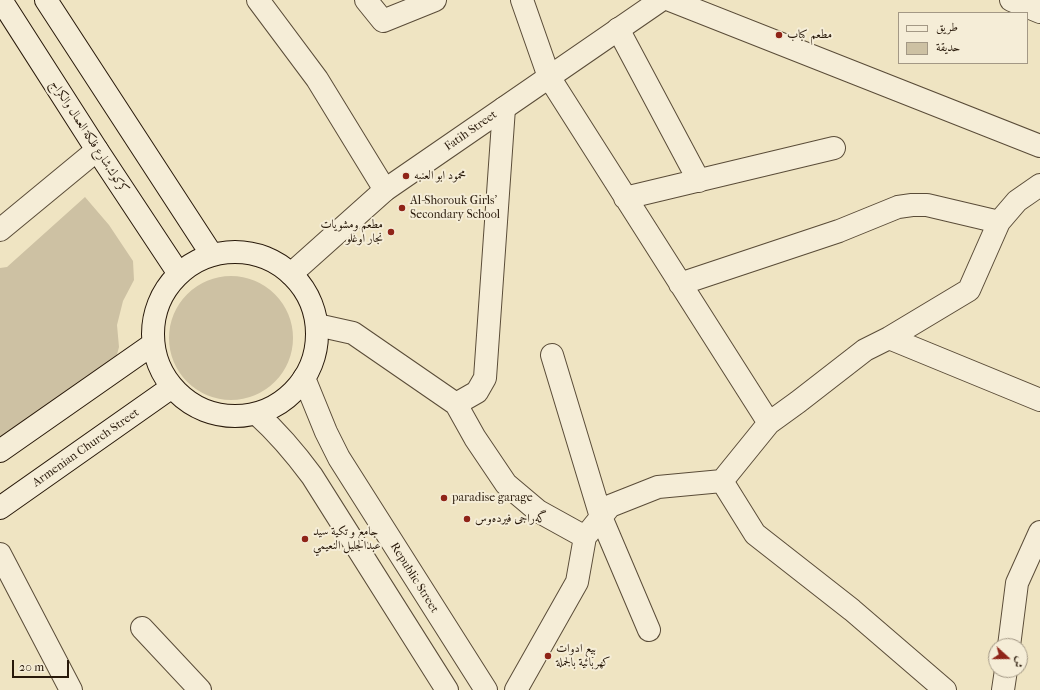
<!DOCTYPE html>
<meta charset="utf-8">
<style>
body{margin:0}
#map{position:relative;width:1040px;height:690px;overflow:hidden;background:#efe4c2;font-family:"IM FELL French Canon",Amiri,serif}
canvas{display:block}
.legend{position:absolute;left:898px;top:12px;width:130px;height:52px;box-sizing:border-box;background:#f5edd7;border:1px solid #a39885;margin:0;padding:5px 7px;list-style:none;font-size:12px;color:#28190a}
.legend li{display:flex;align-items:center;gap:8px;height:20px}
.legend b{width:20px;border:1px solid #a39885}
.north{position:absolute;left:988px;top:638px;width:40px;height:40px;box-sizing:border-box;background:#f5edd7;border:1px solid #a39885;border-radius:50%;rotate:111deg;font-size:11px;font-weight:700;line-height:16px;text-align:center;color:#28190a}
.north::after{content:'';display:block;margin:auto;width:14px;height:18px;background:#8f2418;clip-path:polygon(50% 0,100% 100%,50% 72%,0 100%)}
.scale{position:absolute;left:12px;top:660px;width:57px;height:18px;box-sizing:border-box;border:2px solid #28190a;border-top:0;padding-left:5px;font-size:12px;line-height:14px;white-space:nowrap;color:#28190a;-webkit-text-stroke:3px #f5edd7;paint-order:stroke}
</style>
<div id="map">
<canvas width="1040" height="690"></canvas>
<ul class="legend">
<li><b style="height:5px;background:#f5edd7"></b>طريق</li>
<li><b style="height:11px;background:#cdc1a3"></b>حديقة</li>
</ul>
<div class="north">ش</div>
<div class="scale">20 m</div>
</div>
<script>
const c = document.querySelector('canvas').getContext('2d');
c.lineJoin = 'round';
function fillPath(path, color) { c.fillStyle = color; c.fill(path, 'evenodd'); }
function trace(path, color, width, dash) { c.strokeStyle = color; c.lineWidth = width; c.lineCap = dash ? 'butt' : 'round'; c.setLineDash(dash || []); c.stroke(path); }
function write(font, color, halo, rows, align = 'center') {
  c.font = font + ' "IM FELL French Canon",Amiri,serif'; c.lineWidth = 4; c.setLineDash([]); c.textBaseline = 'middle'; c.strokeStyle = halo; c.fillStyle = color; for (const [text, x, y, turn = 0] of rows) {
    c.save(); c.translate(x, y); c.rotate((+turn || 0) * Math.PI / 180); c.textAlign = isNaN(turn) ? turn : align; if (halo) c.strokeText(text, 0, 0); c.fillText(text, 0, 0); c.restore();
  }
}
fillPath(new Path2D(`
 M 85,197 L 109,225 L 133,261 L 134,280 L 123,301 L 117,325 L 119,347 L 114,366 L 0,447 L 0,268 L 7,267 Z
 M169 338a62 62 0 1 1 124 0a62 62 0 1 1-124 0Z`), '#cdc1a3');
const minor = new Path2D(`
 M 258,0 L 317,79 L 385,190
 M 366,0 L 383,21 L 435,0
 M 522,0 L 549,77 L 769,423
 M 670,0 L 1040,146
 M 1011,0 L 1040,12
 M 618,29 L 699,181
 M 625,198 L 834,148
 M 0,230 L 97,150
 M 680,284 L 839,231 L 898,207 L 912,205 L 927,205 L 999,222
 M 317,325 L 353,333 L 456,404 L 475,438 L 506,484 L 538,511 L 585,537
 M 889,338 L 1040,400
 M 552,355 L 601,517 L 649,630
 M 456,404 L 477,392 L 485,378 L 504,108
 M 722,481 L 769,423 L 798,402 L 865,350 L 889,338 L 969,290 L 999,222 L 1017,201 L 1040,185
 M 0,554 L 71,690
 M 142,628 L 200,690
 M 1009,646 L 1017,583 L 1040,532
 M 516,690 L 577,582 L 585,537 L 610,506 L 658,487 L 722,481 L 755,534 L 852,610 L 945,690
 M 1003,690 L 1006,670`);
const tertiary = new Path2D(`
 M 291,274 L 385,190 L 661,0
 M 304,378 L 326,432 L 339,458 L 486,690
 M 257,414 C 278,433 295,453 312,476 L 447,690`);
const secondary = new Path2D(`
 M 1,0 L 97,150 L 179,274
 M 46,0 L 212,255
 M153 334a82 82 0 1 1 164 0a82 82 0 1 1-164 0Z
 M 0,451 L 153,344
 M 0,508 L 172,387`);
trace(minor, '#5a4c38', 24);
trace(tertiary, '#5a4c38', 24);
trace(secondary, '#28190a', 24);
trace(minor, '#f5edd7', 22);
trace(tertiary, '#f5edd7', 22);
trace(secondary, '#f5edd7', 22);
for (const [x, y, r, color] of [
 [779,35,4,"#8f2418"],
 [406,176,4,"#8f2418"],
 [402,208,4,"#8f2418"],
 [391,232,4,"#8f2418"],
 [444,498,4,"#8f2418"],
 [467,519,4,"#8f2418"],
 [305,539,4,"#8f2418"],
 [548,656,4,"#8f2418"]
]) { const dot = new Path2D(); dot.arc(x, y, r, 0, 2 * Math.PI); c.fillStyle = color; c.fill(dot); trace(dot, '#f5edd7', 1.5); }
write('12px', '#28190a', '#f5edd7', [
 ["مطعم كباب",787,35],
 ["محمود ابو العنبه",414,176],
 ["Al-Shorouk Girls'",410,201],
 ["Secondary School",410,215],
 ["مطعم ومشويات",383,225,"right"],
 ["نجار اوغلو",383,239,"right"],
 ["paradise garage",452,498],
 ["گەراجی فیردەوس",475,519],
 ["جامع و تكية سيد",313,532],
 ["عبدالجليل النعيمي",313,546],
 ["بيع ادوات",556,649],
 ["كهربائية بالجملة",556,663]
], 'left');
write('12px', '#28190a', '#f5edd7', [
 ["Fatih Street",471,131,-35],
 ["كركوك,شارع فلكة العمال والكراج",89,137,57],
 ["Armenian Church Street",86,448,-35],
 ["Republic Street",414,578,58]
]);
</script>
